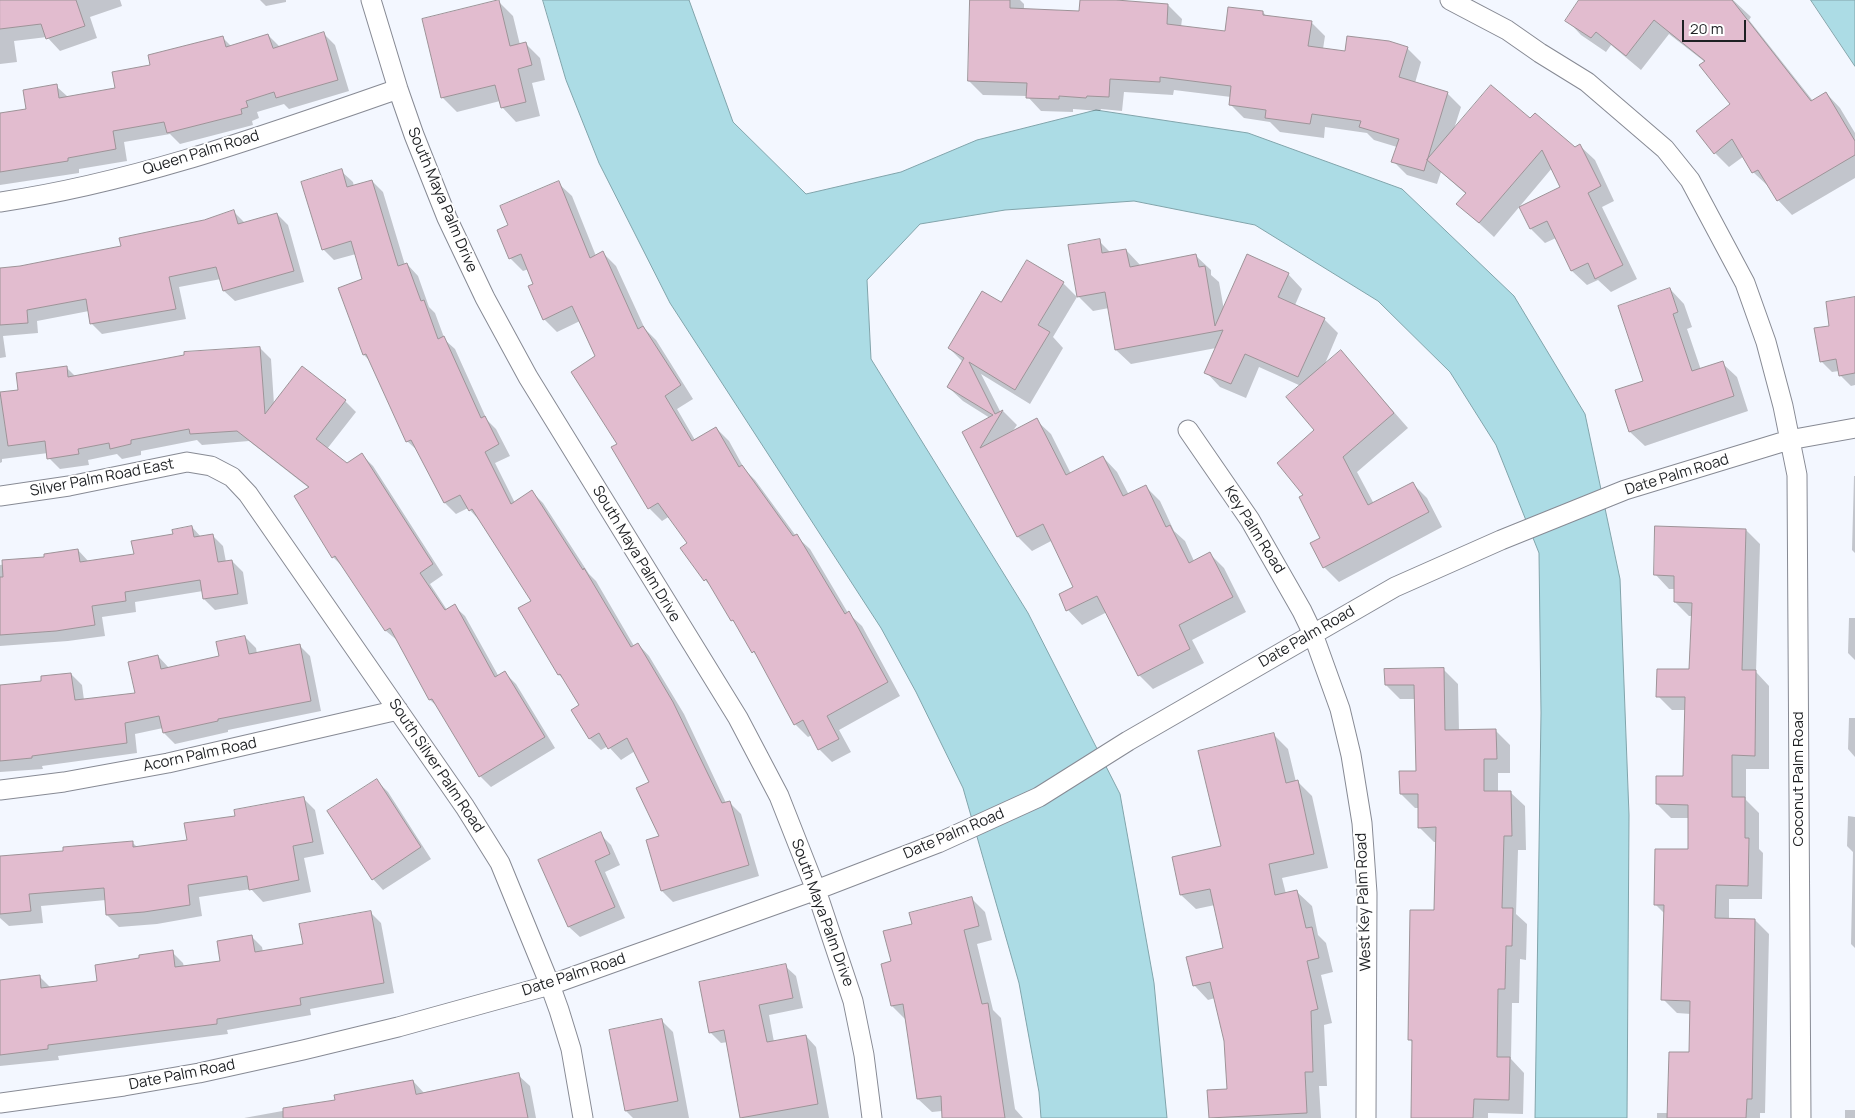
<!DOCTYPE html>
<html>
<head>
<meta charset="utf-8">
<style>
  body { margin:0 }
  #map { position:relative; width:1855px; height:1118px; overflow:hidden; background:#f3f7ff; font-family:Manrope,sans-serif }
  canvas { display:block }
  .scale { position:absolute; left:1682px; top:20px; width:64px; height:22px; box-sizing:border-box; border:2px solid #1e2023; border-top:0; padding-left:6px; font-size:15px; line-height:18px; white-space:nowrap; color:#1e2023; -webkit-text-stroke:4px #fff; paint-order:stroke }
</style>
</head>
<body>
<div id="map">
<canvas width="1855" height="1118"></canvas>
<div class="scale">20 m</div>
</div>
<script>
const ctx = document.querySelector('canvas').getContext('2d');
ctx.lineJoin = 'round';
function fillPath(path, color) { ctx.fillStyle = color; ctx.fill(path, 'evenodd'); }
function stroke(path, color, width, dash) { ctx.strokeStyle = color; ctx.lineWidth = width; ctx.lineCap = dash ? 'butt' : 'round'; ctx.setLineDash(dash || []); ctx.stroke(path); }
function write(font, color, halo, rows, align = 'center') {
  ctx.font = font + ' Manrope,sans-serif'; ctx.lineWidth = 4; ctx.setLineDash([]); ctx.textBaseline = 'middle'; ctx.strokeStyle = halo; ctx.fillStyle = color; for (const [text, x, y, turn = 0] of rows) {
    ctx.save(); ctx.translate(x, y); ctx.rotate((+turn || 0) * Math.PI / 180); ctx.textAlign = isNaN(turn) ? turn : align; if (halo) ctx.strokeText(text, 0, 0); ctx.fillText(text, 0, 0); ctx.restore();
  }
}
const water = new Path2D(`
  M543,0h146l44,122 73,72 95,-22 76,-32 119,-30 152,23 154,56 112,107 71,118 35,165 9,236 -2,303h-92l6,-405 -2,-160 -43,-108 -46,-73 -72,-71 -123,-76 -121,-24 -129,9 -85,14 -53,56 4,79 157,254 92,181 34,189 13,135h-126l-2,-26 -20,-109 -56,-195 -47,-96 -35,-64 -211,-325 -71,-140 -33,-83z
  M1811,0h44v66z`);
const shadow = new Path2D(`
  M0,0h120l2,6 -32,11 7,21 -37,13 -13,-14 -33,4 3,21 -17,2z
  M260,0h26v2l-20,4z
  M972,0h48l4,4v6l56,2 1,-12h37l1,2 49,3 14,14 -1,8 46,6 36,-21 4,5 44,5 14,14 -2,13 24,4 60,-5 14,14 -6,21 32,10 14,14 -8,25 77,-12 45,29 5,-3 15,14 19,41 -12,6 35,72 -26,13 -13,-12 -11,5 -15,-14 -16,-33 -11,5 -14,-14 31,-41 -10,-20 -58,69 -36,-33 8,-10 -25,-22 -4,12 -30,-9 -14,-14 4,-14 -23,-7 -7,-7 -42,-6 -1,11 -44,-6 -10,-10 -26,-4 -14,-14 1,-7 -57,-7 -1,5 -49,-3 -2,19 -21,-2 -1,2 -27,-2v3l-32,-1 -14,-15 -44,-1 -14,-14z
  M1580,0h153l18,17 -2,3 64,81 13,-8 14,15 15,25v45l-63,37 -14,-15 -9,-14h-1l-15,-14 -9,-16 -15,11 -14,-14 17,-48 -27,-43 -36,-28 -28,36 -30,-25 -5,7 -25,-17 -14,-15z
  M499,2l14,14 7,29 6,-1 14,14 5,22 -13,3 8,33 -24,6 -14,-15 -2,-6 -43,11 -15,-15z
  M324,34l11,11 14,46 -60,18 -5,-5 -27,8 2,6 -7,3 1,4 -73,19 -10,-10 -46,8 3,19 -48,8v4l-79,12v-71l27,-4 29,-24 12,11 49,-8 35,-23 70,-29 10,10 36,-12 12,12z
  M341,171l12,11 1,5 18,-6 11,11 22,73 2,-1 11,12 11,31 6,6 10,27 10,9 32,71 9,9 14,27 -15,7 20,40 17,-11 11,11 46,71 7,7 38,65 4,-2 11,12 35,58 42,89 3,-1 12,12 18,62 -86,26 -11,-11 -15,-50 13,-5 -10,-54 -15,-31 -14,9 -13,-14 -7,4 -11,-11 -17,-29 7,-5 -14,-24 -7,-6 -39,-66 13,-8 -52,-79 -13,-14 -12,6 -11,-11 -26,-51 -12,-11 -37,-80 -6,-6v-75l-8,-26 -22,6 -11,-11z
  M558,183l14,13 24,60 7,-3 13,13 29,63 11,11 37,59 -16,10 18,31 21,-12 13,13 16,29 10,10 41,56 14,13 38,64 14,13 38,70 -61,34 12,22 -19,10 -13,-13 -7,-14 -4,2 -13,-13 -36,-67 -6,-5 -15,-26 -6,-6 -19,-32 -8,-8 -16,-37 -19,-27 -8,5 -13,-13 -30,-64 -22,-87 -17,-36 -23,11 -13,-13 -15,-50 -6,2 -13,-13 -1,-32z
  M234,212l11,11 32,-9 11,11 16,57 -69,19 -11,-10 -3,-12 -42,8 7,32 -84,15 -11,-11 -2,-12 -52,10 1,12 -35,3 3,21 -6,1v-88l20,-2 103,-21z
  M1099,241l12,12 15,-3 15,16 55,-10 15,14v5l8,7 5,28 64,-36 14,15 -7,16 29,14 14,14 -14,33 17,-14 67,76 -51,44 17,32 38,-21 15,15 15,29 -103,55 -15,-15 -12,-24 10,-5 -17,-43 11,-64 -15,-45 -42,-19 -13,31 -26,-11 -14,-15 10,-24 -85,16 -15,-14 -7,-42 -16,3 -15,-15z
  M1063,283l14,14 -24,40 10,11 -33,56 -49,-30 20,39 2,-2 14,14 -5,7 24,-12 15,14 20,40 32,-17 14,15 12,23 17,-8 14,14 14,30 11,10 9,20 16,-7 14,14 22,44 -54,28 12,23 -51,26 -14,-14 -32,-63 -25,13 -14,-15 -8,-15 15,-8 -22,-47 -21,11 -14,-14 -54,-105 26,-14 -27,-17 -15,-14 15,-25 -14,-14 53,-44z
  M1670,289l14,15 8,23 -5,2 14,41 21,-7 15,14 11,34 -103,35 -15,-14 -13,-41 27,-10z
  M1855,299v86l-4,1 -11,-11 -1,-4 -7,1 -11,-11z
  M260,348l11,11 3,45 71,-3 11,11 -29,37 20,15 15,-9 11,11 70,109 -13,9 17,26 7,-4 11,10 34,61 6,-4 11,11 39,64 -64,39 -11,-11 -40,-67 -10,-9 -32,-59 -12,-10 -42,-63 -11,-11 -24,-69 -60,-47 -47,4 -5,-5 -56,11v4l-19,4 -5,-5 -29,6 1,5 -29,4 -11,-11 -1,-5 -46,6v3l-2,1v-70l19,-2 47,-24 10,10z
  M1854,476h1v77l-3,-3z
  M192,527l9,10 11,-2 11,11 3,16 6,-1 11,11 5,32 -33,6 -11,-11 -1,-8 -68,11 1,10 -34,5 3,19 -37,5 -68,5v-81l46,-7 32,-8 11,12 46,-7z
  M1746,530l14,14 -4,128 13,14v83h-23v31l13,13v36l4,4 -1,46h-33v21h26l14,14 -4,179h-5v5h-103v-5h12l21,-59 1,-40 -14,-1 -14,-14 2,-85 -10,-10 34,-53v-33h-18l-14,-14 27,-27 2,-67h-14l-14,-14 32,-26 2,-54h-3l-14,-14v-13h-6l-14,-15z
  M1849,618h6v42l-7,-7z
  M245,637l11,11 1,6 42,-9 11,11 11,55 -93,19v2l-53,12 -11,-11 -1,-5 -28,6 2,19 -95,13 1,3 -43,3v-86l43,-3 28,-9 11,11 2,15 53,-6 21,-38 11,12 51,-11z
  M1443,669l15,15 1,47 36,-1 15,15v28h-12v19h12l15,14 1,44h-8l-2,64 11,10 -1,36 -6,-1 -1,44h-7l-1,56 13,14 -1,41 -35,-1v5h-76l1,-75 -4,-4 26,-128 2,-69h-3l-15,-15v-19h-4l-14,-14 17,-22 -2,-73h-16l-14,-14z
  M1849,718h6v39l-7,-8z
  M1273,734l15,15 8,33h2l14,14 16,72 -46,10 4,16 11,-2 15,14 6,29 8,8 7,29 -12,3 11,48 -8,2 3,61h-8l2,32h-111l18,-28 -2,-49 -11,-43 -7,2 -14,-15 30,-36 -9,-44 -19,4 -15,-14 42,-48z
  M377,781l11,11 43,67 -48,31 -10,-11z
  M303,798l12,12 9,44 -20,4 7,34 -48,10 -12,-13 -52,8 3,19 -45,8 -38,3 -12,-12 -1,-15 -65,6 2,17 -34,3 -9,-8v-60l65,-6 67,-10 6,6 50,-7 49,-24z
  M1848,816l7,1v131l-4,-4 2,-92 -6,-6z
  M600,834l11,11 9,20 -15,7 20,46 -45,19 -11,-10 -29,-66z
  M972,899l13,13 7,28 -15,4 16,66 8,8 14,91 8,9h-80l-1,-7 -10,1 -14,-13 -12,-79 -14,-14v-44l21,-37z
  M370,912l11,11 13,70 -84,16 1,6 -84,15 1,4 -170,22 1,4 -59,6v-85l40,-4 11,11 47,-6 43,-22 31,-8 11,11 1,4 38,-5 29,-26 11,11 1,5 42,-7z
  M785,966l11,10 7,32 -34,7 5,27 32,-6 10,11 13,71h-87l-14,-76 -7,1 -11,-11z
  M662,1021l11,11 16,86h-56l-7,-7z
  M518,1075l12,11 6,32h-292l93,-17 76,-20 12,13z
  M1845,1110h10v8h-10z`);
const building = new Path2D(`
  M0,0h76l9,26 -39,13 -5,-15 -41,5z
  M499,0l11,46 16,-4 6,23 -14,4 8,33 -25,6 -6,-23 -54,13 -19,-79z
  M970,0h40v8l69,3 1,-11h36l52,4 -1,20 58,7 3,-24 35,4v4l49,6 -4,25 37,5 2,-15 42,5 19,6 -9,30 49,15 -24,79 -33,-9 8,-23 -40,-12 2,-6 -49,-7 -2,10 -45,-6 1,-8 -37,-5 2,-19 -71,-9v5l-50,-3 -1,18 -22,-1 -1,2 -27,-2v3l-33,-1 1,-15 -59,-2z
  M1579,0h153l79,101 15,-9 29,49v14l-78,46 -19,-31 -6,3 -20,-34 -18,15 -18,-23 34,-27 -31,-39 6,-4 -51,-41 -28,36 -30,-24 -5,6 -26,-17z
  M324,32l14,48 -62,18 -2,-6 -28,9 2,6 -7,2 1,5 -75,19 -3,-11 -51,9 3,18 -48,9v3l-68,11v-59l26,-4 -3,-19 34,-6 2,14 56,-10 -3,-16 38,-7 -2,-10 75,-19 3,11 42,-13 5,14z
  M1491,85l39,33 5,-5 40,34 5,-3 21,42 -13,7 35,72 -28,14 -7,-16 -17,8 -24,-50 -17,8 -11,-22 41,-20 -18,-37 -63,73 -23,-19 10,-11 -39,-33z
  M342,169l5,18 25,-7 26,86 9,-3 14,38 3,-1 14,39 6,-3 37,82 4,-2 14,28 -14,8 26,52 21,-14 51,80 1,-2 47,79 7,-4 35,59 49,101 8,-2 19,64 -88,26 -15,-51 13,-4 -23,-48 13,-6 -22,-44 -19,11 -9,-16 -10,6 -18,-29 8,-5 -19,-31 -2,1 -40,-67 13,-7 -59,-92 -3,2 -9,-16 -16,8 -33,-63 -5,2 -40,-88 -3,1 -25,-67 24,-9 -11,-38 -29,9 -21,-68z
  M559,181l31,77 13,-7 35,78 5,-3 38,59 -16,11 27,45 24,-14 23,40 3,-2 51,71 4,-2 48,80 4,-3 39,71 -61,34 12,23 -21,11 -15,-30 -9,5 -40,-74 -2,2 -19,-33 -2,1 -25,-42 -2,2 -24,-33 7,-5 -29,-40 -10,6 -37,-62 6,-3 -46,-72 24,-16 -23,-50 -29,14 -15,-34 5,-2 -12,-30 -12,5 -12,-29 11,-5 -8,-19z
  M234,210l4,14 39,-11 17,58 -71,20 -7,-24 -47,10 7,32 -86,15 -4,-25 -59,11 1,13 -28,2v-57l20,-2 101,-20 -2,-8 85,-18z
  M1100,239l2,14 24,-4 4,18 66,-13 3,13 6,-1 10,60 32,-72 42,19 -11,24 47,21 -27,59 -53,-23 -14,30 -27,-11 19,-43 -108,20 -10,-58 -28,5 -9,-52z
  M1027,260l37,22 -26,43 12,7 -35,58 -46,-28 26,52 8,-4 -23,38 57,-30 29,57 37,-19 20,40 23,-11 20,42 4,-2 19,38 21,-11 23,45 -54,28 11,24 -52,27 -41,-80 -31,15 -7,-17 14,-7 -30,-63 -26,13 -55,-105 31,-17 -46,-28 17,-29 -16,-10 34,-57 19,11z
  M1670,288l8,24 -5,2 19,57 31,-10 11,35 -105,36 -14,-42 28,-9 -25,-75z
  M1855,297v76l-16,3 -3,-17 -16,3 -6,-34 15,-2 -3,-24z
  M260,347l5,67 37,-48 44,34 -30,39 31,24 15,-10 71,111 -13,9 25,37 10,-6 40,73 10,-6 40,66 -66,40 -47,-78 -3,1 -39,-72 -5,3 -50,-75 -3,2 -38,-62 15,-9 -72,-56 -47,3 -1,-5 -58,11v4l-21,5 -1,-6 -31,6 1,5 -32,5 -2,-18 -37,5 -8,-54 18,-2 -2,-17 51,-7 1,11 116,-22v-3z
  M1341,350l53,63 -51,44 25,48 45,-23 16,30 -106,56 -13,-25 10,-5 -21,-41 4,-2 -26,-32 37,-33 -28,-33z
  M192,526l2,11 19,-3 5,28 14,-2 6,34 -35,5 -3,-19 -75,12 1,9 -34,5 3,19 -39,6 -56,4v-58h3l-1,-17 42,-3v-3l34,-5 2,13 54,-8 -3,-13 42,-7 -1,-4z
  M1655,526l91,3 -4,141h14l-1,86 -23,-1v42h13v41h4l-1,48 -32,-1 -1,33 40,1 -3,180h-5l-1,19h-79l2,-66h20l1,-51 -29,-1 3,-95h-10l1,-56h33v-44l-32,-1v-28h27l2,-79h-29l1,-28h32l3,-66 -18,-1v-26l-20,-1z
  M245,636l4,18 51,-10 11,57 -93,18v2l-55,12 -4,-17 -34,7 2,20 -95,13v2l-32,3v-76l41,-4v-5l30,-3 4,27 60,-7 -7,-31 30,-7 3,14 58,-13 -3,-14z
  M1444,668l1,62 51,-1 1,30h-13v32h27l1,45h-8l-2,72h11l-1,38h-6l-1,43h-7l-1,68h13l-1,43 -35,-1 -1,19h-62l1,-78h-4l2,-130h24l2,-83 -18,1v-34h-18l-1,-23h17l-2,-86h-29l-1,-16z
  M1274,733l12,50 12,-3 16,74 -45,10 6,31 22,-5 9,38 6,-1 7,31 -12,3 11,48 -7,2 2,61h-8l2,41 -98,5 -2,-28 20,-1 -3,-48 -14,-59 -17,4 -7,-29 37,-9 -13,-59 -30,6 -8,-38 49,-11 -23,-95z
  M377,779l44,68 -49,33 -45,-69z
  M304,797l9,45 -20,4 6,34 -50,10 -2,-14 -59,9 2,20 -46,7 -38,3 -2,-27 -75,6 2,17 -31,3v-58l63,-5v-4l70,-6v6l54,-7 -3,-17 51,-7 -1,-6z
  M601,832l9,22 -15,7 20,46 -47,20 -30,-67z
  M972,897l7,29 -15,4 18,74 6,-1 17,115h-63l-1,-22 -24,3 -14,-95 -12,2 -10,-42 10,-3 -8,-30 29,-7 -3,-11z
  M371,911l13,72 -84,15 1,7 -84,14v5l-169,21v4l-48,6v-75l40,-5 1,13 56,-7 -2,-16 44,-7v-3l34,-5 2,17 45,-6 -3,-20 35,-6 3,17 48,-8 -4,-20z
  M786,964l7,34 -34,7 8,37 39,-7 12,69 -78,14 -16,-88 -15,3 -10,-51z
  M662,1019l16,82 -53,10 -16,-81z
  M519,1073l9,45h-245v-10l52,-8 -1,-5 79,-15 3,14z`);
const street = new Path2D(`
  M371,0l27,89 16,46 33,83 38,80 43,79 210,341 41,78 37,94 37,111 11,54 8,63
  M1450,0l57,30 33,23 47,29 78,67 25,31 55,103 21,59 17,64 14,69 4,643
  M0,202c137,-20 268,-68 398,-113
  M1188,430l62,90 52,91 11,23 27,75 11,46 11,68 5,70 -1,225
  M0,496l69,-10 118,-24 24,4 21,11 16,17 217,313 35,56 50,122 9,25 12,39 12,69
  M0,790l64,-8 104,-19 230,-53
  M0,1103l124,-17 75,-13 104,-23 95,-23 152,-42 266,-95 122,-47 101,-46 89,-56 267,-154 106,-47 124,-50 164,-50 66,-12`);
const streetNames = [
  ["Queen Palm Road",201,153,-17],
  ["South Maya Palm Drive",442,200,67],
  ["Date Palm Road",1677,475,-17],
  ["Silver Palm Road East",102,478,-11],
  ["Key Palm Road",1254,530,58],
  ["South Maya Palm Drive",636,554,59],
  ["Date Palm Road",1307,637,-30],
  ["Acorn Palm Road",200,755,-12],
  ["South Silver Palm Road",436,766,56],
  ["Coconut Palm Road",1799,779,-90],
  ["Date Palm Road",954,834,-23],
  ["West Key Palm Road",1364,902,-92],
  ["South Maya Palm Drive",822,913,70],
  ["Date Palm Road",574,975,-18],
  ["Date Palm Road",182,1075,-11]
];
fillPath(water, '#acdce5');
stroke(water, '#81a4ab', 1);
fillPath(shadow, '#0003');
fillPath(building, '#e2bccf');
stroke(building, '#9d9398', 1);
stroke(street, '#878a94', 21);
stroke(street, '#fff', 19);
write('15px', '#1e2023', '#fff', streetNames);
</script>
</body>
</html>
